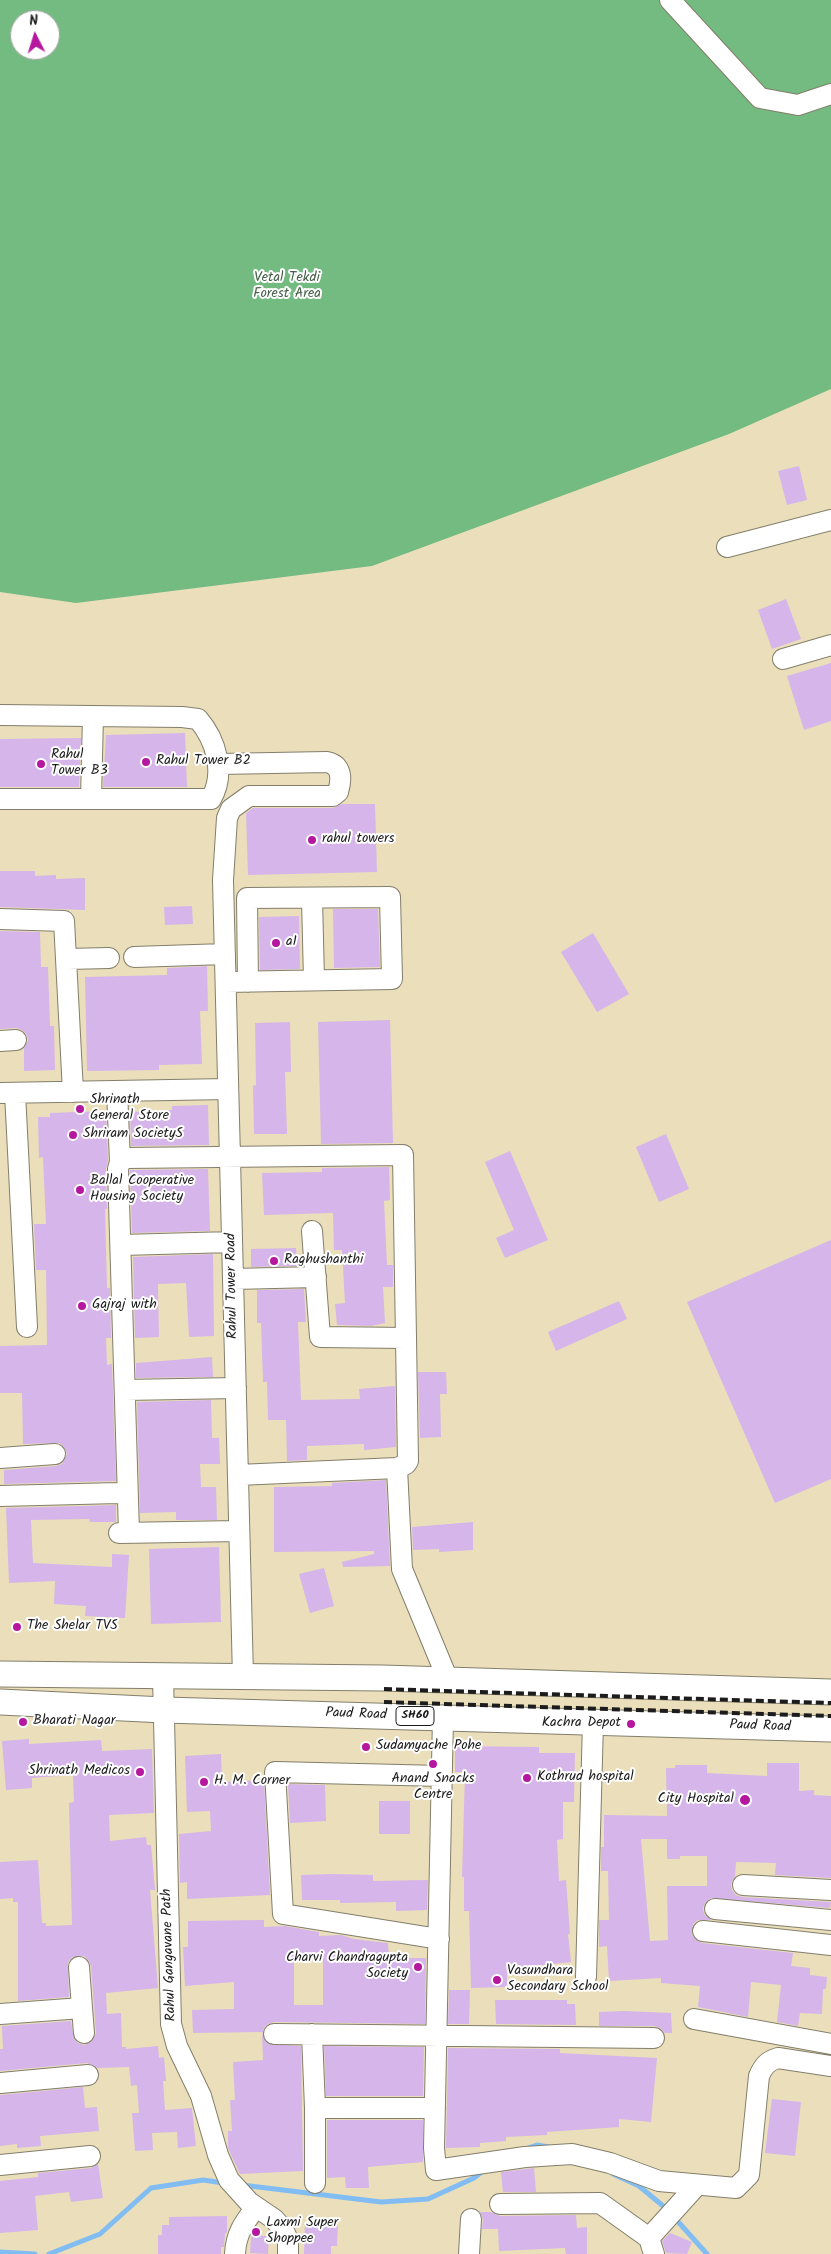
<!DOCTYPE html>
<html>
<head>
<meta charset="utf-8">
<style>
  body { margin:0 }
  #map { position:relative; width:831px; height:2254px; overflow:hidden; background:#eadfba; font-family:Kalam,sans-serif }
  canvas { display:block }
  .north { position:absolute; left:10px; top:10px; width:50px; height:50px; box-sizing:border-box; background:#fff; border:1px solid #a4a4a4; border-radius:50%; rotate:355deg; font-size:14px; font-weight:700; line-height:20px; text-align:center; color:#1c1c1c }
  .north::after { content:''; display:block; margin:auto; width:18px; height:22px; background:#b5179e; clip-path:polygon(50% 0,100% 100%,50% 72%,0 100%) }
</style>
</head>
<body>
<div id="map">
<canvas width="831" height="2254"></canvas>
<div class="north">N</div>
</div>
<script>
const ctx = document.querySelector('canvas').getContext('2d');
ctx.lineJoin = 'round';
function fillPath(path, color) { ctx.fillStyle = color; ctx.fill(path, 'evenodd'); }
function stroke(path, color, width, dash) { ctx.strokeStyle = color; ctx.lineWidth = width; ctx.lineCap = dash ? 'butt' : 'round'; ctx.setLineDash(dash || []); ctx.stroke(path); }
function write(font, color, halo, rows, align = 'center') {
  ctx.font = font + ' Kalam,sans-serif'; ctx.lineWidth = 4; ctx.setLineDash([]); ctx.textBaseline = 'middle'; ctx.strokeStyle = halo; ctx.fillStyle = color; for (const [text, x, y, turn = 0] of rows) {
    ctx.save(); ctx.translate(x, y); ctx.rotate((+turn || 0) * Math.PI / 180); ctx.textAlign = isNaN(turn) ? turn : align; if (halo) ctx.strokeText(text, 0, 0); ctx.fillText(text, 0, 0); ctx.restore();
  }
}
const forest = new Path2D(`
  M0,0h831v389l-102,45 -357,132 -296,37 -76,-11zM20,20h30v30h-30z`);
const stream = new Path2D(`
  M528,2148l9,-3 12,2
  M613,2174l26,12 29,24
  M242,2185l139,17 47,-3 46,-21 9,-7
  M673,2216l34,38
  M0,2252l35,2
  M49,2254l51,-20 51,-46 52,-8 21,3`);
const building = new Path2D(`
  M799,466l8,34 -20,5 -9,-34z
  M786,599l15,40 -29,10 -14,-39z
  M831,663v58l-27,9 -17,-54z
  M185,733l2,54h-84l3,-52z
  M81,738l-2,49h-79v-48z
  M342,804h33l2,68 -129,3 -2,-62 7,-5h80z
  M0,871h35v5l21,-1v4l29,-1v32l-85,-3z
  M192,906l1,18 -28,1 -1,-18z
  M333,909h45l2,58 -46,1z
  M299,916l1,53 -40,1 -1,-53z
  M0,931l40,1 1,35h7l2,59h4l1,44 -31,1v-23l4,-8 -2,-6 -4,-4 -6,-2 -16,1z
  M593,933l36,61 -32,18 -36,-60z
  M207,966l1,45h-8l2,53 -43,1v5l-72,1 -2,-94 82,-2v-7z
  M390,1020l3,123 -72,1 -3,-122z
  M290,1022l1,50h-6l2,62h-33l-1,-48 3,-1 -1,-62z
  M208,1105l1,40 -78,1 -1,-34 42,-2v-4z
  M106,1111l2,50 -2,8 1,40h-2l2,79h3l1,50h-5l1,27 5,-1 4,117 -112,3v-14l52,-4 6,-2 5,-10 -3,-7 -4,-4 -37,1 -1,-51h-22v-47l47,-1 -1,-75h-10l-2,-46h12l-3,-67 -4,1 -1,-41h12v-4z
  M666,1134l23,55 -30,13 -23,-55z
  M510,1151l38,89 -43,18 -9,-20 18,-8 -29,-68z
  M389,1167l1,33 -6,1 3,64h6v22h-10l2,36 -14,3 -34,-1 -2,-21 10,-1 -3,-53h-8l-1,-37 -69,2 -2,-42 60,-1v-4z
  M208,1169l2,62 -78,2 -2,-63z
  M831,1240v239l-56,24 -88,-201z
  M296,1248l1,18 -46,1v-18z
  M213,1254l1,82 -25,1 -3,-54 -28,1 1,53 -24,1 -2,-81z
  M304,1289l2,33h-8l3,78 59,-1 -1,-10 36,-3 1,61 -32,3v-6l-57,2v14l-20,1 -1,-41h-18l-1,-38h-4l-2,-59h-4v-33z
  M619,1301l8,18 -71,32 -8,-19z
  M212,1357l1,20 -77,1v-15z
  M418,1372h28l1,22h-7l1,43 -21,1z
  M211,1400l1,38h7l1,26h-20l1,23h15l1,33h-41v-8l-36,1 -3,-111z
  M386,1480l4,86 -47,1 -1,-5 32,-8v-3l-100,1v-65l58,-1v-3z
  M116,1505v17h-26l-1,-3 -58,1 2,43 79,4v-13l17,1 -4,63 -40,-2 1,-10 -32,-2 1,-23 -46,2 -3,-75z
  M473,1522v28l-34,2v-3l-26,1 -1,-23z
  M219,1547l2,75 -70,2 -2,-75z
  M324,1568l10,38 -24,7 -11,-39z
  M29,1739v5l72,-4 1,11 50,-2 2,64 -45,2 1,26 36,-4 1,8h4l4,45h-5l8,98 -52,5 1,21 14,-1 1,34h4v2l32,-3 1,12 5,-1 2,24h-3l2,29 27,-2 4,38 -18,2 -1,-16 -25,1 1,17 -18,1 -3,-38h7l-2,-28 -6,1 -2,-19 -31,1 -11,-5 -87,8v-22h3l-1,-23 69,-5 3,18 4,4 6,2 7,-3 5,-9 -5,-67 -3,-6 -4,-4 -11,1 -5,5 1,35 -51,4v-99h-5v-4l-13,1v-37l38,-2 4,63h4v3l26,-1 -3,-122 5,-1 -1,-27 -41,3v10l-26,2 -4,-49z
  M455,1746l84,1v6h36l-1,49h-11v37l-6,1 2,41 7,-1 4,54h-2l3,28 -64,7v18l-36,1 -2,-77h-5v-34h-2l3,-105h-10z
  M221,1754l1,28 42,-2 6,115 -83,4v-17l-7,1 -1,-49 32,-3 -1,-20 -23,1 -2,-56z
  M767,1763h32v28l15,-1v5l17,1v82l-56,-3 1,-12 -40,-1 -1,14 -4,8 1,6 4,5 6,2 89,5 -1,6 -119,-10 -6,5 -2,5 1,6 7,6h-13l-5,4 -1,11 4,5 6,3 91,10 -2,13 19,2v7l17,2 -1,12h-3l-1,25 -22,-1 -2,13 -21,-4 4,-37 -30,-3 -3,35 -50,-10 2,-21 -39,-3v-5l-52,3 -2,-35 -8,1v-27h10l-1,-49h-7v-24h3v-32l63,1 -1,-48h9v-3h32v8l60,3zM641,1839h26v20h13v-3h27v30h-40l1,54 -18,1z
  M288,1784l37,1 1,36 -36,2z
  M379,1801h31v33h-31z
  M334,1874l39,1v6l55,-1 -1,30 -31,1v-9l-56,1v-3h-38l-1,-25z
  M264,1920v7l21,-1 34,6v4l22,-1 13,4 34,4 1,15h37l-1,66 -151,-2 -6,2 -4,4 -2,6 6,10 33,2 2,125 -63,3 -12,-26v-17h4l-2,-31h5l-2,-38 30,-2 -1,-28 -69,1 -1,-23 42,-1v-27l-49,4 -2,-39h5v-26zM323,1957v48h-29v-47z
  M449,1990h21l-1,34h-21z
  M495,2000h72v4h8l1,21 -80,-1z
  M624,2011l47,2 1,20h-7l-5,-5 -6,-2h-55v-14z
  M324,2046l100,1 -1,49h-97z
  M448,2048l112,1v4l97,5 -6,64 -32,-3v8l-72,5v3l-41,2v4l-26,2v4l-34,1z
  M83,2087l2,21 12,-1 2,24 -59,5 1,10 -24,2v-4l-17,2v-51z
  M772,2099l29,3 -6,54 -30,-3z
  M327,2120h96v42l-55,5 1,21h-23l-1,-11 -18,1z
  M98,2164l5,34 -32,4 -2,-10 -34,4 3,34 -38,3v-52l38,-4v-4l53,-5z
  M534,2168l2,24h-33l-2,-20z
  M480,2212h11l9,4 76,-1 1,13 10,-1v27h-21l-1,-6 -66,3 -1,-22h-16l1,-10z
  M227,2216v16l-2,2 -1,13h-3v7h-63v-19h4v-10h7v-8z
  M305,2222h33l-1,24h-6v8h-27z
  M670,2233l22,9 -5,12 -21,-1 -4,-12z
  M251,2236h18l-1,18 -18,-1z`);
const minor = new Path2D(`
  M670,0l90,98 38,7 33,-11
  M727,547l104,-27
  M783,659l48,-14
  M0,715l182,2 16,2c18,21 28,54 13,80h-211
  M219,764l108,-2c15,3 15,17 11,30l-5,4h-84l-18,13 -4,9 -4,62 20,797
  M91,799l2,-83
  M312,899l2,81
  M0,919l64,2 9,171
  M134,957l91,-3
  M67,959l42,-1
  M226,982l166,-3 -2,-82 -143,1 1,84
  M0,1041l16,-1
  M117,1091l3,71
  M0,1093l228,-4
  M15,1093l12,234
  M312,1231l8,106 86,1
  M121,1245l111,-3
  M233,1279l83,-2
  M125,1390l111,-2
  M0,1458l55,-4
  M397,1468l5,101 46,111
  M0,1496l118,-3
  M119,1533l120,-2
  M129,1533l-11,-364 2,-7 6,-4 277,-3 5,306 -2,3 -9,4 -159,7
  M163,1676l8,348 6,22 24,50 17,59 11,25 20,22 25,17 9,10 5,11v14
  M443,1717l-9,431 2,22 89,-13 47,-3 38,9 49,18 77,7 13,-13 10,-99c4,-9 8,-15 19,-18l53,8
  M743,1885l88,5
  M715,1909l116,11
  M703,1931l128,14
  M439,1939l-156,-25 -8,-142 167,4
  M586,1977l7,-255
  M82,2008l2,25
  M0,2014l82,-6 -3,-41
  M694,2019l137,25
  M274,2034l380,4
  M312,2034l3,74h120
  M0,2083l88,-8
  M315,2108v75
  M0,2165l90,-9
  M500,2204l100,-1 49,35
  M235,2254c1,-21 9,-31 21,-47
  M469,2254l2,-35
  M654,2254l-5,-16 48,-53`);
const major = new Path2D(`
  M0,1674l383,4 448,14
  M0,1702l164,8 667,19`);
const rail = new Path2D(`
  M384,1689l447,14
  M384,1702l447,14`);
const markers = [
  [146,762,5,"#b5179e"],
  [41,764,5,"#b5179e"],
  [312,840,5,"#b5179e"],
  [276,943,5,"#b5179e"],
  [80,1109,5,"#b5179e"],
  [73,1135,5,"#b5179e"],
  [80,1190,5,"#b5179e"],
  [274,1261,5,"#b5179e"],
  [82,1306,5,"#b5179e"],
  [17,1627,5,"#b5179e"],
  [23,1722,5,"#b5179e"],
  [631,1724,5,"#b5179e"],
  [366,1747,5,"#b5179e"],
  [433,1764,5,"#b5179e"],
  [140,1772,5,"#b5179e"],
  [527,1778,5,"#b5179e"],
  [204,1782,5,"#b5179e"],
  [745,1800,6,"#b5179e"],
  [418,1967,5,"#b5179e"],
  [497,1980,5,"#b5179e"],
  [256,2232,5,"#b5179e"]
];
const shields = [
  [415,1716,38]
];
const shieldNames = [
  ["SH60",415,1716]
];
const parkNames = [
  ["Vetal Tekdi",287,279],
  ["Forest Area",287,295]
];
const poiNames = [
  ["Rahul",51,756],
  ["Tower B3",51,772],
  ["Rahul Tower B2",156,762],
  ["rahul towers",322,840],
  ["a1",286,943],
  ["Shrinath",90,1101],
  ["General Store",90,1117],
  ["Shriram SocietyS",83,1135],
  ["Ballal Cooperative",90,1182],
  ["Housing Society",90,1198],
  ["Raghushanthi",284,1261],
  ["Gajraj with",92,1306],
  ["The Shelar TVS",27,1627],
  ["Bharati Nagar",33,1722],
  ["Kachra Depot",621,1724,"right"],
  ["Sudamyache Pohe",376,1747],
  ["Shrinath Medicos",130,1772,"right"],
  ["Kothrud hospital",537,1778],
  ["Anand Snacks",433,1780,"center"],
  ["Centre",433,1796,"center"],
  ["H. M. Corner",214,1782],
  ["City Hospital",734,1800,"right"],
  ["Charvi Chandragupta",408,1959,"right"],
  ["Society",408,1975,"right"],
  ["Vasundhara",507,1972],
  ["Secondary School",507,1988],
  ["Laxmi Super",266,2224],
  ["Shoppee",266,2240]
];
const streetNames = [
  ["Rahul Tower Road",233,1286,-91],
  ["Paud Road",356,1715,2],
  ["Paud Road",760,1727,2],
  ["Rahul Gangavane Path",170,1955,-92]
];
fillPath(forest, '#73bb80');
stroke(stream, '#81bcf3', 5);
fillPath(building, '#d5b5ea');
stroke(minor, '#837e6b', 22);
stroke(major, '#837e6b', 27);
stroke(minor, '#fff', 20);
stroke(major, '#fff', 25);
stroke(rail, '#1c1c1c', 4, [8, 4]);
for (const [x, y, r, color] of markers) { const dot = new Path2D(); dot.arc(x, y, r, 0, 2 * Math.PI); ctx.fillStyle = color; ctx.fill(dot); stroke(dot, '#fff', 2); }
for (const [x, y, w] of shields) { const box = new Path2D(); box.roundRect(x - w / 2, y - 9.5, w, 19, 4); ctx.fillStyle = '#fff'; ctx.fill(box); stroke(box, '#1c1c1c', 1); }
write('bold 12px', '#1c1c1c', null, shieldNames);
write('14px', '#445f47', '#fff', parkNames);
write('14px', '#1c1c1c', '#fff', poiNames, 'left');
write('14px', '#1c1c1c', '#fff', streetNames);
</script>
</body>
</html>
